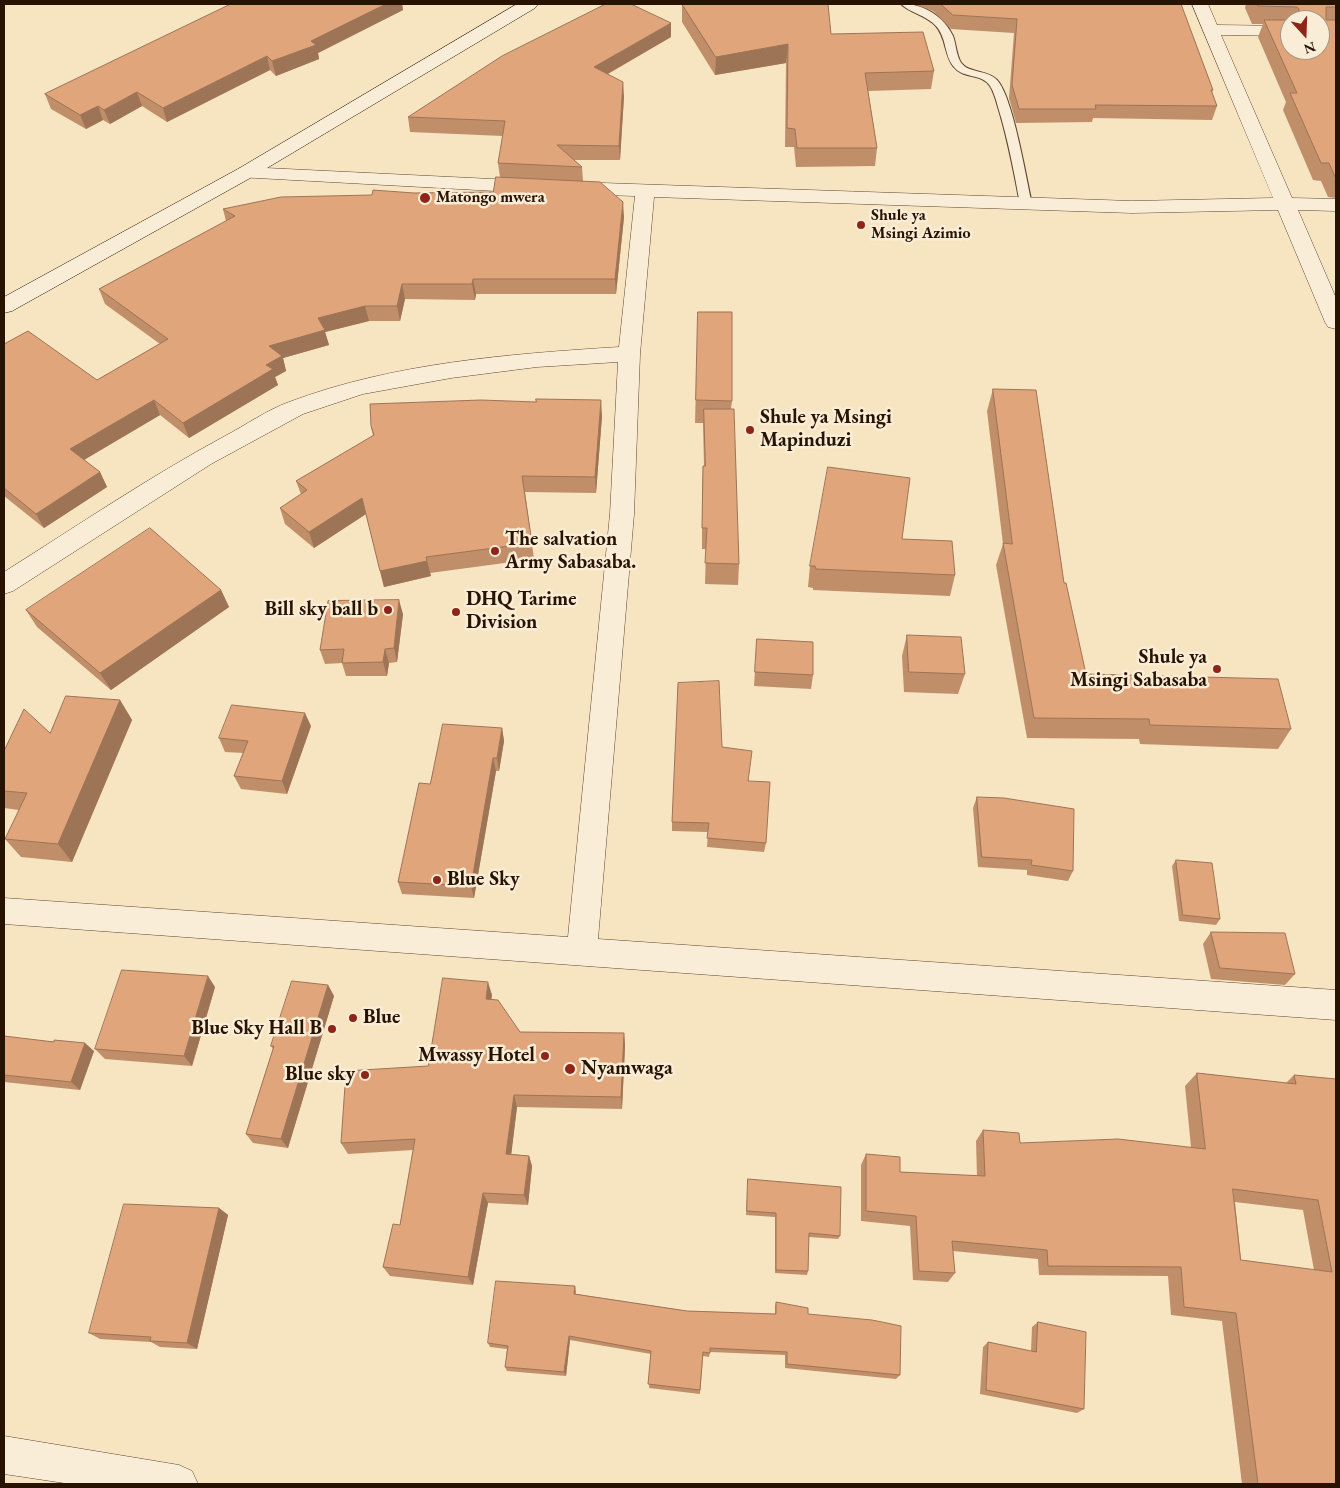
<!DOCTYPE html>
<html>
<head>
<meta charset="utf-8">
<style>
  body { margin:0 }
  #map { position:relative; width:1340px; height:1488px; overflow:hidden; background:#f7e4c1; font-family:"EB Garamond",serif }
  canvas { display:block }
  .frame { position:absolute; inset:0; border:5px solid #281300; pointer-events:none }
  .north { position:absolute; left:1280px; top:10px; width:50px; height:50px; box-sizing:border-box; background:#faedd7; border:1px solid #a69681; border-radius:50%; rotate:160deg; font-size:14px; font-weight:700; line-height:20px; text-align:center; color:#281300 }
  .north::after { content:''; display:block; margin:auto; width:18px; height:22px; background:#8f2418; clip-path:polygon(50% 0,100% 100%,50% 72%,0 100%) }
</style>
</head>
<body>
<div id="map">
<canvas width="1340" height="1488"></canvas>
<div class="frame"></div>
<div class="north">N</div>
</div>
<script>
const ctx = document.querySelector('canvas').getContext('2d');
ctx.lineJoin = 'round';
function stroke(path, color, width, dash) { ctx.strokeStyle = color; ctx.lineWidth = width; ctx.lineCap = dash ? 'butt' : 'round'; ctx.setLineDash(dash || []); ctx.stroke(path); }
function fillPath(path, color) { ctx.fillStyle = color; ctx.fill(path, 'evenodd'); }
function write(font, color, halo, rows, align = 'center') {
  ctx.font = font + ' "EB Garamond",serif'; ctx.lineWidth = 5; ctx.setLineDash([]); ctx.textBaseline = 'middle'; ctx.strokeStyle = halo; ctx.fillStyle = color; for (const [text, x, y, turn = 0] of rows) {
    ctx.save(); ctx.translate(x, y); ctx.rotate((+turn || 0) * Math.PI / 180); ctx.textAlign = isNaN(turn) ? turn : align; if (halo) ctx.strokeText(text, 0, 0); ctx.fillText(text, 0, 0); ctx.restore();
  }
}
const lane = new Path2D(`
  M901,4c21,-1 43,12 52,32 3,8 3,17 7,25 7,13 27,8 37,19 16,17 29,98 35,124l-2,2h-8l-2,-2c-6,-32 -12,-65 -22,-97 -2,-7 -4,-15 -8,-21 -8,-13 -27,-7 -36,-19 -10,-11 -7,-29 -18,-41 -10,-11 -26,-13 -35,-22z`);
const street = new Path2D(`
  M1192,4h16l9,21 73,1v10l-69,-1 71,163 44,1v12l-38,-1 38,88v31l-8,-2 -3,-5 -47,-112 -146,3 -478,-16 -14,157 -6,160 -36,425 738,51v30l-1332,-96v-26l564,39 42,-423 8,-152 -81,5 -86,11 -88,16 -60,20 -92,50 -198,127 -9,3v-22c73,-46 145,-95 221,-136 21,-11 42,-26 64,-34 104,-39 219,-48 330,-55l16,-151 -62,-2 -7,-2 -3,-4 3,-4 7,-2 559,19 141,-3z
  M245,167l288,14 7,2 3,4 -3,4 -7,2 -295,-16 -3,-4 3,-4z
  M4,1436l175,29 13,6 6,13h-127l-67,-10z`);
const secondary = new Path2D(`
  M517,4h21l-3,4 -283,169 -240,134 -8,2v-16l234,-128z`);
const wall = new Path2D(`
  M231,4h171l1,6 -85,43 1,6 -43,17 -6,-6 -103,52 -25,-16 -32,18 -7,-4 -17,9 -35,-20 -6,-15z
  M682,4l149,30 103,37 -3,18 -63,2 9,57 -2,18 -79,1 -2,-20h-9l1,-84 -71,12 -33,-53z
  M914,4h267l32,86 -1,3 5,13 -5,14 -119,-2 -1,4 -76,1 -7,-25 5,-65 -63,-4 -18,-18z
  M1246,4h90v194l-8,-1 -7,-16 -8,-1 -30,-70 3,-8 -28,-65 5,-13h-11l-7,-16zM1290,20h30l-30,30z
  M671,37l-63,37 16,22 -4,64h-46l8,7 1,14 41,36 -8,77h-140l-1,6 -70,-1 -5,22h-31l-44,11 4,13 -46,13 3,13 -11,6 3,8 -89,53 -29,-23 -76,45 16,12 7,15 -63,41 -40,-32v-152l93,36 63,-36 -55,-40 -6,-15 127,-68 -3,-12 149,-14 42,-2 79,-1 7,-15 -2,-14 5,-27 -93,-4 -2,-15z
  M698,312l34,89 -1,8 8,155 -1,21 -33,-1 1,-35h-4v-61l1,-22h1l-1,-43h-8z
  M993,389l71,194 22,91 205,55 -13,20 -138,-5 -1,-5 -112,-1 -31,-173 7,-21 -16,-133z
  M602,416l-6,77 -71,-1 9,67 -104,14 1,3 -47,11 -18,-73 -52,34 -29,-24 -5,-16 21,-14 -5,-13 77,-45 -2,-10z
  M902,539l53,36 -5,21 -137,-6v-2l-5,-1 2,-21z
  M221,590l8,17 -118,83 -74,-63 -11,-17z
  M403,614l-6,48 -8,1 -2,13h-41l-4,-13 -17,1 -5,-14z
  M907,635l58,39 -7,20 -54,-2 -2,-36z
  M757,639l56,36 -2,14 -57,-3z
  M120,700l12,20 -60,142 -51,-5 -16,-18 14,-29 -15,-2v-57l46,-18z
  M311,726l-24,68 -46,-5 -7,-13 9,-23 -18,-1 -6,-14z
  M502,728l2,13 -5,30h-3l-22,127 -72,-4 -4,-12 32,-98z
  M722,747l27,34 17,62 -2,9 -57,-5 1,-15 -36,-1v-9z
  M977,797l96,74 -5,10 -41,-6v-5l-49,-3 -5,-59z
  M1176,860l44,59 -4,6 -37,-4 -7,-55z
  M1211,932l84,42 -10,11 -74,-6 -8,-35z
  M328,985l6,11 -46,152 -35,-5 -7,-9 27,-85 -2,-3z
  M215,987l-23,79 -87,-7 -10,-10z
  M492,995l-1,5 29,32 104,1 1,13 -3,63 -105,-2 -6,47 18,2 3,10 -4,39 -40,-2 -15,82 -83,-9 -7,-9 17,-42 13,-75 -65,4 -7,-11 87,-77z
  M4,1036l90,15 -14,39 -76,-8z
  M1197,1073l89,10 8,-8 42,4v405h-94l-20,-163 -51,-6 -3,-39 -129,-1 -1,-16 -85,-8 2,22 -7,9 -35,-2 -3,-54 -49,-5v-56l5,-11 34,18 77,4 -1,-35 7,-11 37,13 171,4 -6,-61zM1235,1202l68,8 11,60 -73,-10z
  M748,1179l92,57 -2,3 -29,-2 -1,34 -1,4 -32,-2v-56l-29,-2z
  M219,1208l9,7 -31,134 -37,-2 -9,-5 -51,-3 -11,-6z
  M575,1286l1,5v3l111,17 88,3v-8l1,-4 32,12 92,61 -4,4 -111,-11v-13l-75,-3 -1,5 -6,-1 -3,38 -51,-6 2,-34 -81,-14 -4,36 -59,-5 -2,-4 2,-18 -17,-2 -2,-4z
  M1038,1322l46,87 -7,4 -97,-19 3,-47 5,-5 43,9 1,-24z`);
const shadedWall = new Path2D(`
  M386,4h16l1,6 -85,43 1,6 -43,17 -4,-15 39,-20z
  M671,23v14l-76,44 -1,-14z
  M788,44l-2,19 -71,12 1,-18z
  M267,56l3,14 -103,52 -4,-14z
  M623,82l1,14 -4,64 -1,-14z
  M137,92l5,14 -32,18 -6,-14z
  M98,106l5,14 -17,9 -6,-14z
  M623,202l1,15 -8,77 -1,-15z
  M473,279l3,15 -1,6 -3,-16z
  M402,284l3,15 -5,22 -3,-15z
  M365,306l4,15 -44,11 4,13 -46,13 3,13 -11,6 3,8 -89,53 -6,-15 86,-77 49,-28z
  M154,400l6,15 -83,49 -7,-15z
  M601,400l1,16 -6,77 -1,-16z
  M100,472l7,15 -63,41 -8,-14z
  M362,498l4,16 -52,34 -5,-16z
  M427,561l4,15 -47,11 -4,-16z
  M221,590l8,17 -118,83 -11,-17z
  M399,600l4,14 -6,48 -3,-14z
  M385,649l4,14 -2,13 -4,-14z
  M120,700l12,20 -60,142 -14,-18z
  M305,713l6,13 -24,68 -5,-13z
  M502,728l2,13 -5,30 -2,-13z
  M493,758l3,13 -22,127 -3,-12z
  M208,976l7,11 -23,79 -8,-10z
  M488,982l4,13 -3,18 -3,-14z
  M328,985l6,11 -46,152 -7,-9z
  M624,1033l1,13 -3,63 -1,-12z
  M85,1043l9,8 -14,39 -9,-8z
  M514,1095l3,12 -7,58 -4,-11z
  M529,1156l3,10 -4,39 -4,-10z
  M483,1193l5,10 -15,82 -5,-8z
  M219,1208l9,7 -31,134 -10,-6z
  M569,1336l1,4 -4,36 -2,-4z`);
const building = new Path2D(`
  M231,4h155l-75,37 5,4 -44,16 -5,-5 -104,52 -26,-16 -33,18 -6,-4 -18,9 -35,-21z
  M606,4h25l40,19 -77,44 29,15 -4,64 -62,-1 25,22 -84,-4 7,-42 -97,-4 94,-61z
  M682,4h146l3,30 92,-2 11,39 -69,2 12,75h-80l-2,-19 -8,-1 1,-84 -72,13z
  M941,4h240l32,86h-2l6,16 -122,-1 1,4h-77l-7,-24 5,-66 -64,-4z
  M1257,4h79v3h-10v13h10v159l-7,-16h-8l-31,-70h7l-33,-73h26v30h30v-30h-23l2,-1v-10l-2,-2 -39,-1z
  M496,177l104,5 23,20 -8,77h-142l-1,5h-70l-5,22h-32l-47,12 7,12 -56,16 13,10 -16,9 7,4 -90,54 -29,-23 -84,49 30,23 -64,42 -32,-26v-144l24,-13 69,49 71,-41 -69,-50 136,-73 -12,-7 58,-12 91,-2 1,-5 41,3 79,-1z
  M698,312h34v89l-36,-1z
  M993,389l43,1 28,193h2l20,91 192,5 13,50 -141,-4 -1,-6 -115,-1 -31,-175 9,1z
  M536,399l65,1 -6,77 -73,-1 10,67 -106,14 1,4 -47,10 -18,-73 -53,34 -29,-24 27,-18 -11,-9 78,-46 -3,-9 -1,-22 111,-4 55,2z
  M704,409h30l5,155 -34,-1 2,-35h-5l1,-62h2z
  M828,467l82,11 -8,61 50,2 3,34 -139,-6 -1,-3h-5z
  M150,528l71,62 -121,83 -74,-63z
  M399,600l-5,48 -9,1 -2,13 -41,1 2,-14 -24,1 8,-49z
  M907,635l54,2 4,37 -56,-2z
  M757,639l56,3v33l-58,-3z
  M719,681l3,66 30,4 -4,30 22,1 -4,61 -59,-5 2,-15 -37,-1 6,-139z
  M66,696l54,4 -62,144 -53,-5 22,-46 -23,-2v-40l20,-42 26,24z
  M232,705l73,8 -23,68 -48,-5 14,-35 -29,-3z
  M443,724l59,4 -5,30h-4l-22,128 -73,-4 21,-99 11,1z
  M977,797l27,1 70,11 -1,62 -42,-6 1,-5 -50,-3z
  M1176,860l36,3 8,56 -37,-4z
  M1211,932l74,1 10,41 -75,-6z
  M122,970l86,6 -24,80 -89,-7z
  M443,978l45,4 -2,17 12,1 22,32 104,1 -3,64 -107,-2 -8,59 23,2 -5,39 -41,-2 -15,84 -85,-10 10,-43 7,1 15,-86 -74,4 5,-72 82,-5z
  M292,981l36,4 -47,154 -35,-5 28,-88h-3z
  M4,1036l50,6v-2l31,3 -14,39 -67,-7z
  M1197,1073l99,11 -2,-9 42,4v405h-78l-22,-171 -52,-6 -3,-40 -133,-1 -1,-16 -95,-9 3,32 -36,-2 -3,-55 -50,-5v-57l34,3v15l85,4 -2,-46 36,3 1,10 98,-4 87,10zM1233,1189l85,11 14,72 -91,-12z
  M748,1179l93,8 -1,49 -31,-3 -1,38 -32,-1v-57l-29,-2z
  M124,1204l95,4 -32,135 -37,-2 1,-4 -62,-4z
  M496,1281l79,5 -1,8 113,17 89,3v-12l32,6v6l64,6 29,6 -1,49 -113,-11v-12l-77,-4v5l-7,-1 -3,38 -52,-6 3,-33 -82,-15 -5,36 -59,-5 3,-21 -20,-3z
  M1038,1322l48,10 -2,77 -98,-19 2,-48 48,10z`);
const markers = [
  [425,198,6,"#8f2418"],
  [861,225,5,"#8f2418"],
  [750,430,5,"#8f2418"],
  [495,551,5,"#8f2418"],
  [388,610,5,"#8f2418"],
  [456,612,5,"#8f2418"],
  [1217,669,5,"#8f2418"],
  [437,880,5,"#8f2418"],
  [353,1018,5,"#8f2418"],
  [332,1029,5,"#8f2418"],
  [545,1056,5,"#8f2418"],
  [570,1069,6,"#8f2418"],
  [365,1075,5,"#8f2418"]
];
const farPoinames = [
  ["Matongo mwera",436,198],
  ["Shule ya",871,216],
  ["Msingi Azimio",871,234]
];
const poiNames = [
  ["Shule ya Msingi",760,418],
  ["Mapinduzi",760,441],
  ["The salvation",505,540],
  ["Army Sabasaba.",505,563],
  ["DHQ Tarime",466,600],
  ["Division",466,623],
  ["Bill sky ball b",378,610,"right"],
  ["Shule ya",1207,658,"right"],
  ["Msingi Sabasaba",1207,681,"right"],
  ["Blue Sky",447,880],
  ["Blue",363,1018],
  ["Blue Sky Hall B",322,1029,"right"],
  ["Mwassy Hotel",535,1056,"right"],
  ["Nyamwaga",581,1069],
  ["Blue sky",355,1075,"right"]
];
stroke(lane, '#5c4730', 2);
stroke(street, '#5c4730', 1);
stroke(secondary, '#281300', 1);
fillPath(lane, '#faedd7');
fillPath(street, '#faedd7');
fillPath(secondary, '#faedd7');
fillPath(wall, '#c18e6a');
fillPath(shadedWall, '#9d7456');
fillPath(building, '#e0a57b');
stroke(building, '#9d7456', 1);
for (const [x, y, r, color] of markers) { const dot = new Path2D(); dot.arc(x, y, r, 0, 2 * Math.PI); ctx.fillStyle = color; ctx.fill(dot); stroke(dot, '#faedd7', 2); }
write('bold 16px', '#281300', '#faedd7', farPoinames, 'left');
write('bold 20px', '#281300', '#faedd7', poiNames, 'left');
</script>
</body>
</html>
